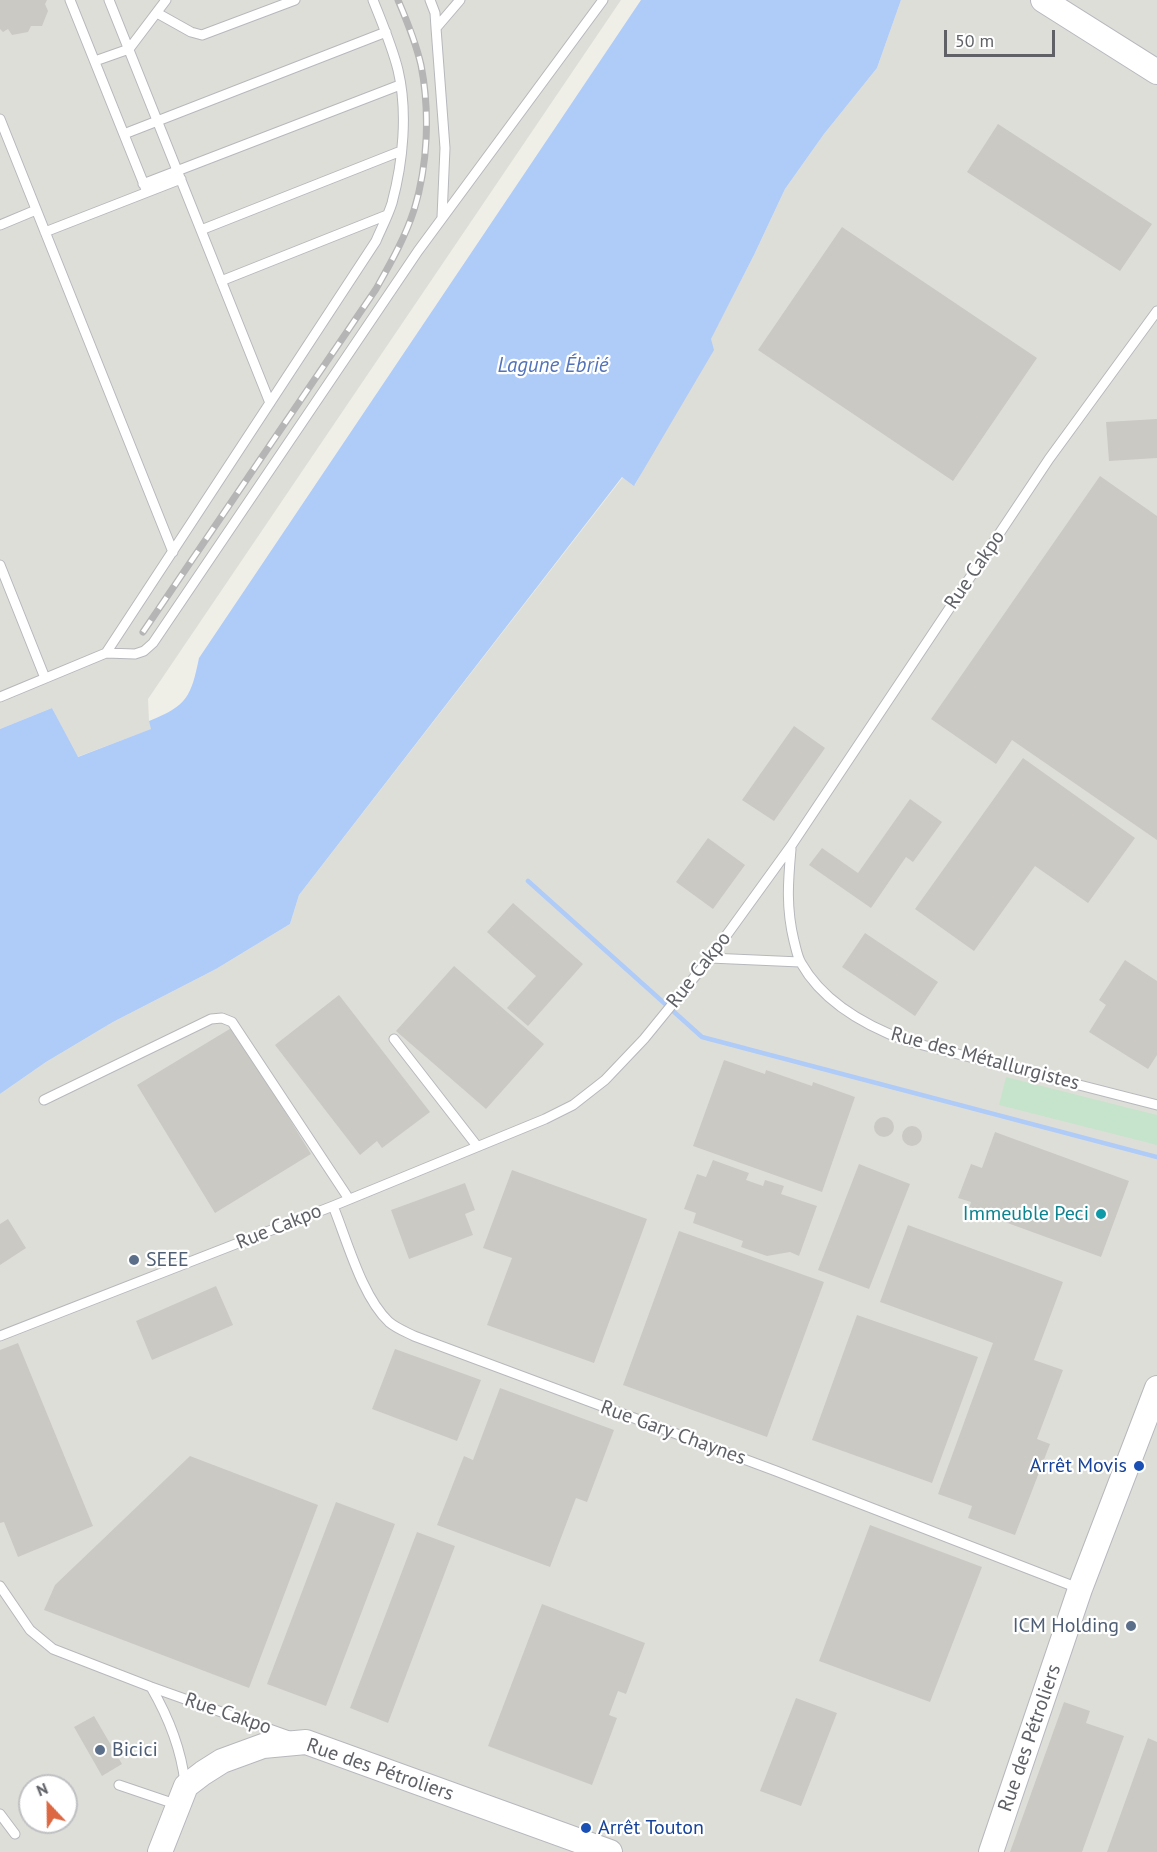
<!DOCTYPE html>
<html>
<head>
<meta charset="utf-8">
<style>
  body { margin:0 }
  #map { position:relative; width:1157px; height:1852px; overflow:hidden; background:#efefe7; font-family:"PT Sans",sans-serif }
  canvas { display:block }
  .north { position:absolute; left:18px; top:1774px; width:60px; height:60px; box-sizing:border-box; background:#fff; border:2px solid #bfc0c2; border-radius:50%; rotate:338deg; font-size:16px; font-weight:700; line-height:24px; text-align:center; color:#5f6166 }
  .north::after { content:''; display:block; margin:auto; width:21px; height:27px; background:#db6842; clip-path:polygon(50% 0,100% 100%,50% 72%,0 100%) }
  .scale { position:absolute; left:944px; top:30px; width:111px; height:27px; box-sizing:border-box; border:3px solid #5f6166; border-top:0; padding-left:8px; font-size:18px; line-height:21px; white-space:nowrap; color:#5f6166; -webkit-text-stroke:4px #fff; paint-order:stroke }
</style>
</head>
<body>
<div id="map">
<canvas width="1157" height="1852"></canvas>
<div class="north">N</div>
<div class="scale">50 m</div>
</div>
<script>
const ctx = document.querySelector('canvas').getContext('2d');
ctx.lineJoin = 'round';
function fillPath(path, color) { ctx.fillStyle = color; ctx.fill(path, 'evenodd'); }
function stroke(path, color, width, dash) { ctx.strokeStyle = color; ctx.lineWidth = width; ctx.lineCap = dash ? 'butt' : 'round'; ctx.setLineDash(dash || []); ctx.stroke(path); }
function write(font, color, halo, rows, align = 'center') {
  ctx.font = font + ' "PT Sans",sans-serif'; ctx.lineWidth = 4.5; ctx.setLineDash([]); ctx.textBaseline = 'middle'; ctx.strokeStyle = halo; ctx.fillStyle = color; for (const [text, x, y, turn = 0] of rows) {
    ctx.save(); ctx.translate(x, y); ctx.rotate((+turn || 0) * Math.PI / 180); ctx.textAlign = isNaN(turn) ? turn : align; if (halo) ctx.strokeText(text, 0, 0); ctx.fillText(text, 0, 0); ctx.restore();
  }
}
const industrial = new Path2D(`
  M0,0h621l-473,699 1,22 3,8 -75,28 -25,-49 -52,21z
  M901,0h256v1852h-1157v-758l46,-32 67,-40 103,-53 74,-45 9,-29 324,-418 12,8 119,-230 31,-66 39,-55 53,-66zM30,1786h36v36h-36z`);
const green = new Path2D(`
  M1006,1077l151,38v30l-158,-40z`);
const water = new Path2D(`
  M641,0h260l-24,68 -53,66 -39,55 -31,66 -43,84 3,11 -80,136 -12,-9 -323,418 -9,29 -74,45 -103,53 -67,40 -46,32v-365l52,-21 26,49 73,-28 -2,-8c38,-15 42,-24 50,-63z`);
const stream = new Path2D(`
  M528,881l174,156 455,120`);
const building = new Path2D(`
  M0,0h47l-2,4 3,7 -6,15h-11l-3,6 -16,3 -4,-6 -5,3 -3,-3z
  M998,124l154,100 -32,47 -153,-99z
  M842,227l195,131 -84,123 -195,-131z
  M1157,419v39l-48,3 -3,-39z
  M1100,476l57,40v324l-145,-100 -16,24 -65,-45z
  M794,726l31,22 -51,73 -32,-21z
  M1023,758l112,80 -47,65 -53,-37 -61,85 -59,-42z
  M910,799l32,23 -29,40 -7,-5 -35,51 -62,-43 13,-17 36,25z
  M708,838l37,27 -32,44 -37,-27z
  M513,903l70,61 -55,62 -21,-18 29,-32 -49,-44z
  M865,933l73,49 -23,34 -73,-49z
  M1125,960l32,21v74l-9,14 -59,-37 17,-27 -7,-5z
  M454,966l90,78 -58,65 -90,-78z
  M339,995l91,117 -48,36 -5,-7 -17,14 -85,-110z
  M233,1027l78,127 -96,59 -78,-128z
  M724,1060l41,14 1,-4 46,16 1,-4 42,15 -33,95 -129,-46z
  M874 1127a10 10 0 1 1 20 0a10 10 0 1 1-20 0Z
  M902 1136a10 10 0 1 1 20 0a10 10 0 1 1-20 0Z
  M995,1132l134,49 -28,76 -132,-48 2,-7 -13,-4 13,-34 11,4z
  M713,1160l36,13 -3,7 17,6 2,-6 19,6 -3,8 36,12 -18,50 -9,-4 -23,4 -26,-9 2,-6 -50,-18 3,-10 -12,-4 13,-35 9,3z
  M859,1164l51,20 -41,105 -51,-19z
  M512,1170l135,49 -53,144 -107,-38 25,-67 -29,-10z
  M465,1183l10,27 -10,4 8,21 -64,24 -18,-49z
  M8,1219l18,29 -26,17v-41z
  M908,1225l155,57 -29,78 29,10 -26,69 13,5 -35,91 -47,-17 4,-12 -34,-12 55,-151 -113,-41z
  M679,1231l145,51 -57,155 -144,-52z
  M216,1286l17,39 -81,35 -16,-39z
  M857,1315l121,42 -46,126 -120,-43z
  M18,1343l75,183 -75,31 -14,-35 -4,1v-173z
  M395,1349l86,31 -24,61 -85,-32z
  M500,1388l114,42 -27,72 -11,-4 -26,69 -113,-42 27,-69 9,4z
  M190,1456l128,49 -69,183 -205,-78 11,-25z
  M336,1502l59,22 -69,182 -59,-22z
  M870,1525l112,42 -52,135 -111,-41z
  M417,1532l38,14 -67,177 -38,-15z
  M542,1604l103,39 -19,51 -8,-3 -9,24 8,3 -25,67 -104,-39z
  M796,1698l41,15 -36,93 -41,-15z
  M1064,1702l26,9 -4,12 38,13 -42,116h-72z
  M94,1716l28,48 -20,12 -28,-49z
  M1148,1738l9,4v110h-50z`);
const lane = new Path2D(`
  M70,0l77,192
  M109,0l161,403
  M430,0l5,13 1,15
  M157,13l34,19 11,3 93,-35
  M95,61l34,-12 37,-49
  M0,119l173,433
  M124,134l262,-102
  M143,184l257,-99
  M442,217l3,-69 -9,-120 24,-28
  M0,225l36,-15
  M201,230l200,-79
  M45,232l136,-53
  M221,281l166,-66
  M0,565l45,113
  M106,653l270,-412c5,-12 12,-25 16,-38 11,-41 16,-91 6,-133 -6,-24 -16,-47 -25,-70
  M0,697l106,-44 29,1 9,-3 9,-8 265,-392 185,-251
  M791,849c-3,33 -5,59 3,92 2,7 3,15 7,22 22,39 65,63 106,78l250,64
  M710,958l90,4
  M394,1039l83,107
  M44,1100l167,-81 11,-1 10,4 117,177
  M333,1206c14,34 29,91 56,116 7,6 17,10 25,14l362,135 302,117
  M0,1336l333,-130 212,-87 28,-14 32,-25 39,-41 66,-81 81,-112 258,-387 108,-148
  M0,1586l30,44 23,19 98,38 138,49
  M151,1687c18,31 30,61 34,96
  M119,1785l59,20
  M0,1814l15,20`);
const secondary = new Path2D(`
  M1043,0l114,72
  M160,1852l26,-66 17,-13 19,-12 41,-15 43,-4 304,110
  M991,1852l89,-263 77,-201`);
const rail = new Path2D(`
  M143,632l233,-343c14,-25 29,-51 38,-79 14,-45 16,-99 7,-145 -5,-22 -14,-44 -23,-65`);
const markers = [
  [1101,1214,6,"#0f9aa8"],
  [134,1260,6,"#5c6f8a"],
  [1139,1466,6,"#1a4fb4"],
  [1131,1626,6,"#5c6f8a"],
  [100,1750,6,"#5c6f8a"],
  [586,1828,6,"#1a4fb4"]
];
const streetNames = [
  ["Rue Cakpo",975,570,-56],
  ["Rue Cakpo",699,970,-52],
  ["Rue des Métallurgistes",985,1059,15],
  ["Rue Cakpo",279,1227,-22],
  ["Rue Gary Chaynes",673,1433,20],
  ["Rue Cakpo",228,1714,19],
  ["Rue des Pétroliers",1030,1738,-71],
  ["Rue des Pétroliers",380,1770,19]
];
const cultureNames = [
  ["Immeuble Peci",1089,1214]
];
const serviceNames = [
  ["SEEE",146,1260],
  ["ICM Holding",1119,1626,"right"],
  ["Bicici",112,1750]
];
const transitNames = [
  ["Arrêt Movis",1127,1466],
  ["Arrêt Touton",598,1828,"left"]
];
const waterNames = [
  ["Lagune Ébrié",553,366]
];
fillPath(industrial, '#deded9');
fillPath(green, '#c6e4cb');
fillPath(water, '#afcbf8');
stroke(stream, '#afcbf8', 4.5);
fillPath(building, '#cbc9c4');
stroke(lane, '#b7b8bc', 11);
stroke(secondary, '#b6b8bd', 26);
stroke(lane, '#fff', 9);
stroke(secondary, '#fff', 24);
stroke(rail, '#b5b5b6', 7);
stroke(rail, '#fff', 4.5, [14]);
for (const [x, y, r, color] of markers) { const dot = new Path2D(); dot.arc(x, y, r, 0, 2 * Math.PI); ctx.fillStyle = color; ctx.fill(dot); stroke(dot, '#fff', 2); }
write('20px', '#5f6166', '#fff', streetNames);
write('20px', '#0d838f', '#fff', cultureNames, 'right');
write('20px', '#4e5e75', '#fff', serviceNames, 'left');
write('20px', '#164399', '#fff', transitNames, 'right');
write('italic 21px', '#5273ba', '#fff', waterNames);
</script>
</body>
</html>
